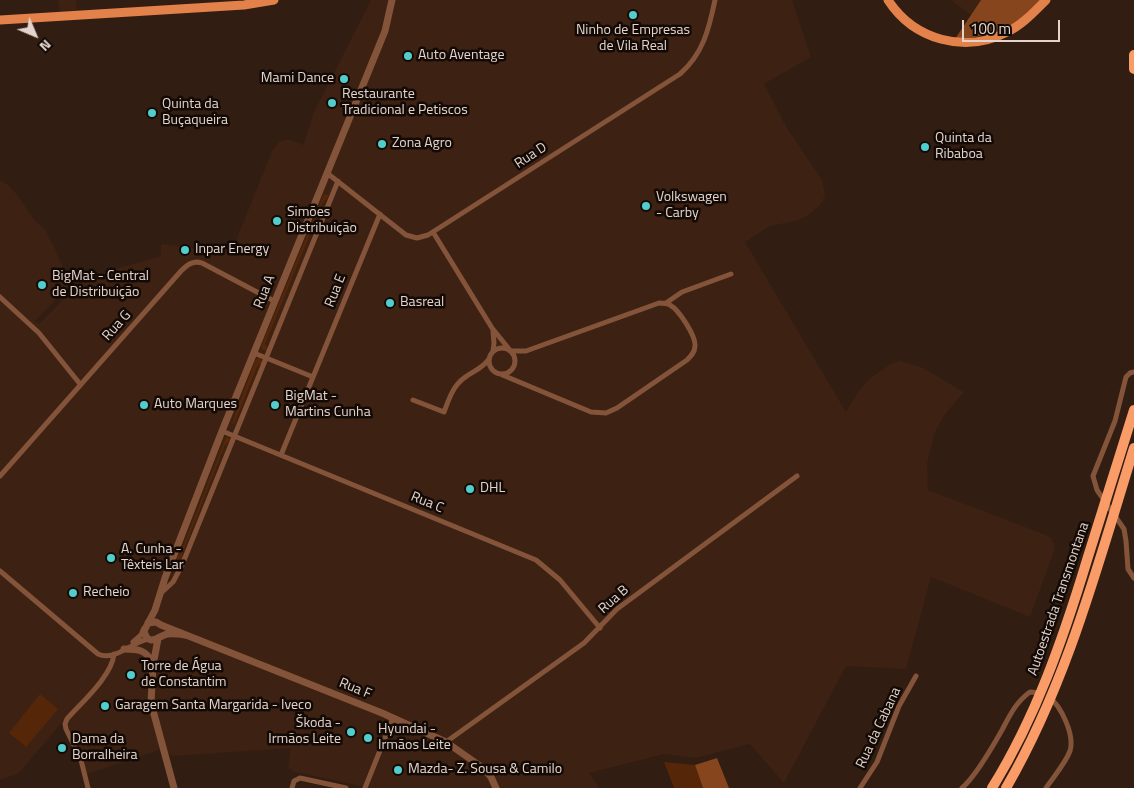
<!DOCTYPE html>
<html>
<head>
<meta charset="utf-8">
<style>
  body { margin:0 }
  #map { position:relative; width:1134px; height:788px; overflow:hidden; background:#321d12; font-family:"Titillium Web",sans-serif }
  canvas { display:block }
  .north { position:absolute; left:10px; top:10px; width:50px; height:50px; -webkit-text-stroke:4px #130a06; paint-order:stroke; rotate:135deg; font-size:14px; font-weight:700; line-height:20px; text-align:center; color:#e3d4cd }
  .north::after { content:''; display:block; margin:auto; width:18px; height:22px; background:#e3d4cd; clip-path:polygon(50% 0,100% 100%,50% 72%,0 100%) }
  .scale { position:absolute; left:962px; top:20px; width:98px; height:22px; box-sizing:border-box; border:2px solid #e3d4cd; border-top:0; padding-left:6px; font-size:15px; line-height:18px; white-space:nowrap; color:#e3d4cd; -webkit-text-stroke:4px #130a06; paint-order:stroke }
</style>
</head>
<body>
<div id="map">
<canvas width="1134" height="788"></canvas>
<div class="north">N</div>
<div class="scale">100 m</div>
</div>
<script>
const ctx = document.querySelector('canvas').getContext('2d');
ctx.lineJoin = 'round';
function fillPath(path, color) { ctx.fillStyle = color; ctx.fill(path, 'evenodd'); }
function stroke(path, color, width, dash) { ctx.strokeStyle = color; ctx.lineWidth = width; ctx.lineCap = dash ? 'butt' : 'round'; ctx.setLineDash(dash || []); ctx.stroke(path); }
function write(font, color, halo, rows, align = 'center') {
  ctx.font = font + ' "Titillium Web",sans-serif'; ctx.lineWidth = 5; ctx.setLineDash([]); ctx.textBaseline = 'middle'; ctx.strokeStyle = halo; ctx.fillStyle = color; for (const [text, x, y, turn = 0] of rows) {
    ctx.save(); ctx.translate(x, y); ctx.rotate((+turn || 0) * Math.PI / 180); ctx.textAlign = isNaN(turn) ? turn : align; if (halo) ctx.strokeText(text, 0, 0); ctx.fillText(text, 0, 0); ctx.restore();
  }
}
const built = new Path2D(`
  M58,0h18l1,10 -17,2z
  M371,0h421l19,57 -47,27 23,44 35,52 3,16 -5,9 -13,11 -11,5 -26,5 -25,16 101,170 12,-20 11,-13 22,-15 9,-3 23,7 41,24 -19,22 -10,18 -8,32 1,26 118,45 5,3 4,9 -2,7 -23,63 -99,-40 -25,92 -60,-3 -62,117 -34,-39 -54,14 -32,-4 -75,19 10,15h-230l-78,-17 1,-2 -4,-1 3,-20 -117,8 -15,-6 -72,24 -22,-55 -46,54 -19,7v-600l8,5 10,11 17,25 10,8 24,50 -2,9 -32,33 4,3 45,-46 77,-22v-12l70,9 41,-102 7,-9 5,-2h7l12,5 11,-33z
  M951,0h30l-10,15z`);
const green = new Path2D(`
  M324,194l4,1v3l-5,4 -58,142 3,5 -4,2 -3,-4z
  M258,358l4,2v3l-5,4 -23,57 -2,-1 23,-62z
  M226,437h2l3,3 -6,5 -43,109 1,4 -1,4 -5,-1v-4l3,-3z
  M40,694l18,15 -32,38 -17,-14z
  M664,762l31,3 8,23h-29z`);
const forest = new Path2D(`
  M981,0h60c-32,30 -42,36 -86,39z
  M717,758l12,30h-26l-8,-23z`);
const minor = new Path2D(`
  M327,173l79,62 11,3 11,-3 252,-161c23,-20 29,-45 35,-74
  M433,232l59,96 17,21
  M0,297l39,36 41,51
  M666,303l16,-11 49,-18
  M493,331l1,12 -1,8
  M489 361a13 13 0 1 1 26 0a13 13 0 1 1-26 0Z
  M254,353l59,24
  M1134,372l-4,1 -4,4 -11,44 -22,55 4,14 27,39 2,12 2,28 6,9
  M500,374l91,38 15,1 11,-5 70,-48c4,-4 8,-8 8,-14 1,-10 -16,-36 -25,-41 -3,-2 -7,-2 -11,-2l-133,48h-14
  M413,400l31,12c5,-13 9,-26 20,-34 9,-7 18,-9 25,-19
  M222,431l314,129 24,20 40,48
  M281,455l99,-241
  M0,476l181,-205c6,-6 12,-11 21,-8l72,38
  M0,571l98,83c16,8 34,-12 50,-15
  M160,594l13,-12 9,-17 156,-384
  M133,642l8,-7 3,-7
  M446,742l138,-99 33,-34 180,-133
  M88,788l-7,-28 -15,-31 -1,-5 2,-5c14,-16 45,-43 47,-65
  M292,788l2,-7 6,-3 46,10
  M365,788l28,-70
  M860,788l17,-26 22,-56 17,-30
  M962,788c14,-12 31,-42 40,-58 8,-15 14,-28 28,-38l11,1
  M1046,788c8,-12 19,-24 24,-37 5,-16 -9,-45 -21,-54`);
const tertiary = new Path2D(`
  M148,623l8,-1 5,3 221,88 64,29 37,26 8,9 5,11
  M189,636c-7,-2 -14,-3 -22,-2 -9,2 -18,14 -23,-3l11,-21 10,-32 57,-147 163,-400 7,-31
  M158,639l-5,26 -2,38 23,85
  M124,649c14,0 23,1 28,14`);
const primary = new Path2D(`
  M888,0c26,40 77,54 119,32 15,-7 27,-20 39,-32
  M0,20l244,-15 30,-5`);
const motorway = new Path2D(`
  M1134,55v14
  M992,788c44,-71 71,-149 95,-228 16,-50 31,-100 47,-150
  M1006,788c61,-105 92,-224 128,-340`);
const markers = [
  [633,15,5,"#52cdcd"],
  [408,56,5,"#52cdcd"],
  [344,79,5,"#52cdcd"],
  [332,103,5,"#52cdcd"],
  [152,113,5,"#52cdcd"],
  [382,144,5,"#52cdcd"],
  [925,147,5,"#52cdcd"],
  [646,206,5,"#52cdcd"],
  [277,221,5,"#52cdcd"],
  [185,250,5,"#52cdcd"],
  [42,285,5,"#52cdcd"],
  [390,303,5,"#52cdcd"],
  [144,405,5,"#52cdcd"],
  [275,405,5,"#52cdcd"],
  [470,489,5,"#52cdcd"],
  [111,558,5,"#52cdcd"],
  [73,593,5,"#52cdcd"],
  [131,675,5,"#52cdcd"],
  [105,706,5,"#52cdcd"],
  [351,732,5,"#52cdcd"],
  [368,738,5,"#52cdcd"],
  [62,748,5,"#52cdcd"],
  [398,770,5,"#52cdcd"]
];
const poiNames = [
  ["Ninho de Empresas",633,31,"center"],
  ["de Vila Real",633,47,"center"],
  ["Auto Aventage",418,56],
  ["Mami Dance",334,79,"right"],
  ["Restaurante",342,95],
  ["Tradicional e Petiscos",342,111],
  ["Quinta da",162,105],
  ["Buçaqueira",162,121],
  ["Quinta da",935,139],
  ["Ribaboa",935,155],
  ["Zona Agro",392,144],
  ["Volkswagen",656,198],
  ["- Carby",656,214],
  ["Simões",287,213],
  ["Distribuição",287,229],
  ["Inpar Energy",195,250],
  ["BigMat - Central",52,277],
  ["de Distribuição",52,293],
  ["Basreal",400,303],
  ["BigMat -",285,397],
  ["Martins Cunha",285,413],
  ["Auto Marques",154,405],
  ["DHL",480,489],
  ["A. Cunha -",121,550],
  ["Têxteis Lar",121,566],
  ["Recheio",83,593],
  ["Torre de Água",141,667],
  ["de Constantim",141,683],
  ["Garagem Santa Margarida - Iveco",115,706],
  ["Škoda -",341,724,"right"],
  ["Irmãos Leite",341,740,"right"],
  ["Hyundai -",378,730],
  ["Irmãos Leite",378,746],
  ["Dama da",72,740],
  ["Borralheira",72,756],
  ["Mazda- Z. Sousa & Camilo",408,770]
];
const streetNames = [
  ["Rua D",531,156,-33],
  ["Rua E",336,291,-68],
  ["Rua A",265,292,-68],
  ["Rua G",117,326,-48],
  ["Rua C",427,503,22],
  ["Autoestrada Transmontana",1059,599,-71],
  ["Rua B",614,600,-41],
  ["Rua F",355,689,22],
  ["Rua da Cabana",879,728,-65]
];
fillPath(built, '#3d2112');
fillPath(green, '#562608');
fillPath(forest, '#87451d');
stroke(minor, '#83543a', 5);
stroke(tertiary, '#83543a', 7);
stroke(primary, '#e3814a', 9);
stroke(motorway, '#fa9c68', 10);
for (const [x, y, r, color] of markers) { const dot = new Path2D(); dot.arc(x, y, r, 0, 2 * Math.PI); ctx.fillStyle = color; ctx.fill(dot); stroke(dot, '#130a06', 2); }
write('14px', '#e3d4cd', '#130a06', poiNames, 'left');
write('14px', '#e3d4cd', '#130a06', streetNames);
</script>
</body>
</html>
